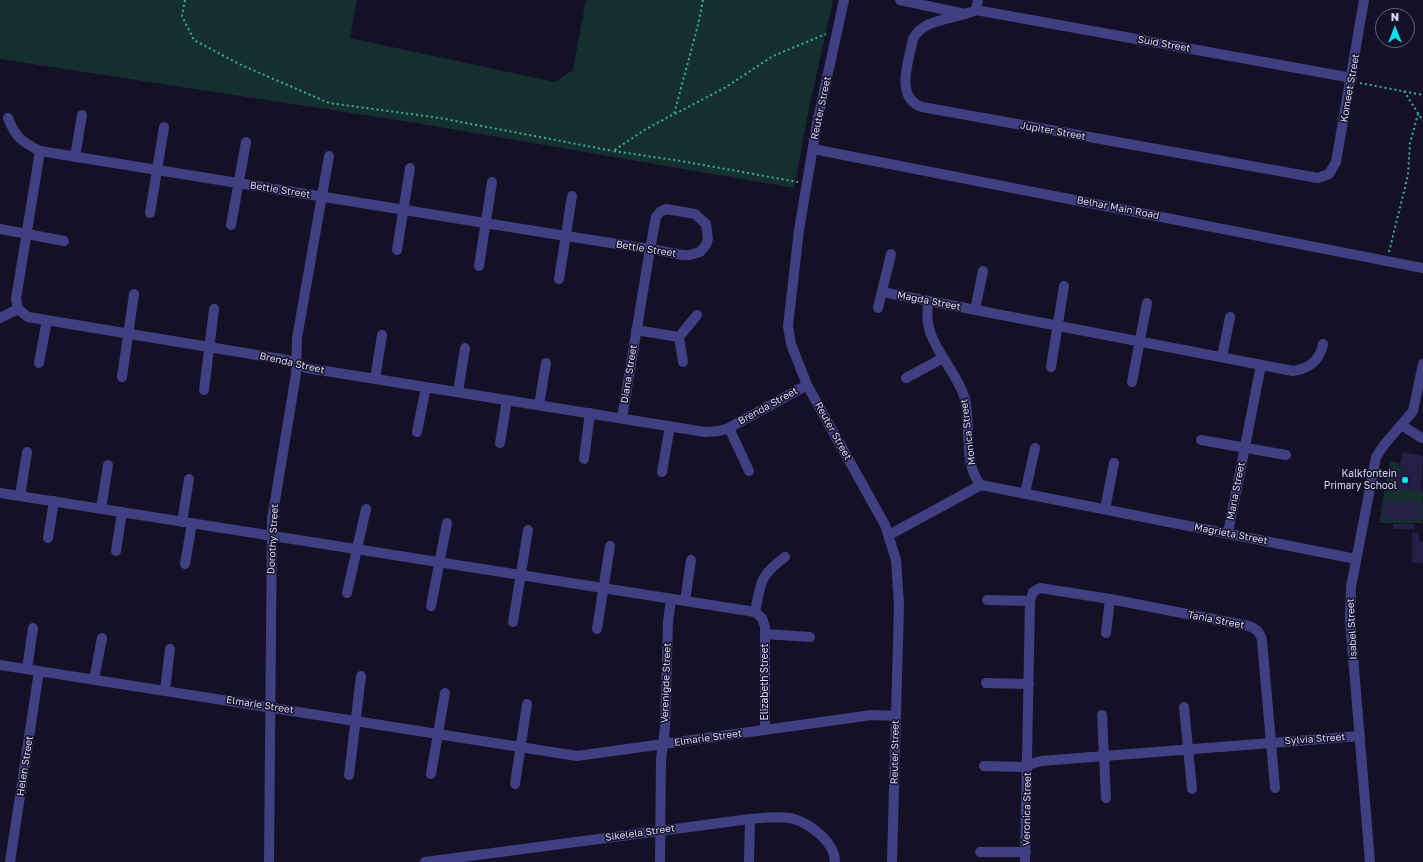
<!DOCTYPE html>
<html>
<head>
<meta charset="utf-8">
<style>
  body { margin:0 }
  #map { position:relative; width:1423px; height:862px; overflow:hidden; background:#141126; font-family:"Golos Text",sans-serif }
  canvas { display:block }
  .north { position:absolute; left:1375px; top:8px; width:40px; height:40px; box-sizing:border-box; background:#141126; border:1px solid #64617c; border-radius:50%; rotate:0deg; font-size:11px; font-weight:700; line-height:16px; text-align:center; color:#dcd8fd }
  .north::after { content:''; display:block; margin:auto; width:14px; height:18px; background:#10ddf0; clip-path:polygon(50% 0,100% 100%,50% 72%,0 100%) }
</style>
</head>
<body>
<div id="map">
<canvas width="1423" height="862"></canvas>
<div class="north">N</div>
</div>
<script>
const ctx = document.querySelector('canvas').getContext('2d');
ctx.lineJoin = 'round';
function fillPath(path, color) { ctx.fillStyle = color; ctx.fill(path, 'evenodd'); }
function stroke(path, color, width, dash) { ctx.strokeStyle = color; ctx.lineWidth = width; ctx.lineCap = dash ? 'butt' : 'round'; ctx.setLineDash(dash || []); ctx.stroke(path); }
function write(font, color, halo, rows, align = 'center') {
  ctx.font = font + ' "Golos Text",sans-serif'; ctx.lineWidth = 3; ctx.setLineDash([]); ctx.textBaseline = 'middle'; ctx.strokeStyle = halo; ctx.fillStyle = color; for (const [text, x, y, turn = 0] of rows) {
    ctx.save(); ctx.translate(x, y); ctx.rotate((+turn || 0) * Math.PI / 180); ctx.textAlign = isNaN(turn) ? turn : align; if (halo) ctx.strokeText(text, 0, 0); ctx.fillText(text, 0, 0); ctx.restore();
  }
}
const green = new Path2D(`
  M0,0h357l-7,38 205,44 18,-12 13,-70h247l-25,113 -14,75 -378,-65 -416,-64z
  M1390,461l10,2 -1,6 7,1 -1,4 -8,-1 -3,15 27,4 2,-1 -2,29 2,3h-44zM1384,502h34v18h-34z`);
const building = new Path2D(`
  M1403,452l20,4 -2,37 -12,-3 2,-14 -3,15 -14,-3 3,-15 8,1 1,-4 -7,-1z
  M1384,502h34v18h-34z
  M1421,503h2v17h-2z
  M1393,524h21v5h-21z
  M1412,533h7v8h4v22h-11z`);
const path = new Path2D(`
  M185,0l-3,16 12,24 45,24 90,39 111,15 173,33
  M703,0l-5,25 -24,89 -28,15 -33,22 68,10 117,21
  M1360,83l63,12
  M1404,91l19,30
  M675,114l51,-27 47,-31 53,-22
  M1389,252l19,-77 2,-32 8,-29`);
const minor = new Path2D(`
  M844,0l-27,123 -18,107 -11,96 3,18 16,41 78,140 11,35 3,45 -7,257
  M900,0l65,14
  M976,10c-20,10 -52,7 -63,29 -4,22 -19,58 9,68l396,71 11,-4 7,-12 28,-162
  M976,10l376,68
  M976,10l2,-10
  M8,118c8,20 13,23 32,33l445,72 81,13 84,13 33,6h7l10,-3 6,-7 2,-6 -2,-15 -11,-10 -29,-5 -6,3 -4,5 -6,32 -28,169
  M813,149l610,119
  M75,157l7,-42
  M150,213l14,-86
  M231,225l15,-83
  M0,229l64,12
  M397,250l13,-82
  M479,266l13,-84
  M559,279l13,-83
  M882,292l411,79c16,-2 27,-11 30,-27
  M929,301c-10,40 26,63 36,98 6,24 -2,68 16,86
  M878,308l13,-54
  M18,309l-2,-10 24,-148
  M975,310l8,-39
  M0,318l18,-9 10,8 259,43 20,8 398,64 14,-1 10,-3 78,-43
  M636,330l43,7 18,-22
  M679,337l4,25
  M1222,357l8,-40
  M39,363l8,-43
  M1051,367l13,-81
  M122,377l12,-83
  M906,378l37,-20
  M375,379l7,-44
  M1132,382l15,-79
  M204,390l10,-81
  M458,392l7,-44
  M539,405l7,-42
  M1401,425l21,13
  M729,428l20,43
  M417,432l9,-45
  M1201,440l85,15
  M500,443l7,-43
  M584,459l6,-46
  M662,472l8,-46
  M0,493l755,119 7,6 3,9v103
  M1025,493l10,-45
  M20,496l7,-44
  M101,509l7,-44
  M1105,509l9,-46
  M182,522l7,-43
  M1228,533l33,-168
  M889,535l92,-50 375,74
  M48,538l6,-37
  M116,551l6,-39
  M185,564l7,-41
  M347,593l19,-84
  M987,600l43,1
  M685,601l6,-41
  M431,606l16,-83
  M755,612c6,-29 4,-36 30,-55
  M513,622l15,-92
  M597,629l13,-83
  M1106,633l4,-34
  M765,634l45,3
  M0,665l577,91 295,-41 24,1
  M27,669l6,-41
  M94,679l8,-41
  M986,683l43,1
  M165,690l5,-41
  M1184,707l8,82
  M1102,715l4,83
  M984,766l37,1 20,-6 319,-25
  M431,774l14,-81
  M349,775l12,-99
  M515,784l12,-80
  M980,852h46
  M10,862l29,-191
  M269,862l3,-343 24,-145 1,-36 32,-182
  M425,862l325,-43c13,-1 28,-3 40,-1 19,4 45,24 45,44
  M660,862l1,-103 4,-31 3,-106 3,-23
  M749,862l1,-43
  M1025,862l5,-261 3,-9 7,-4 70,11 139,27c8,3 12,7 13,15l13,147
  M1370,862l-20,-242 1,-33 25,-130 8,-12 29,-34 10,-47`);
const markers = [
  [1405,480,4,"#10ddf0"]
];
const streetNames = [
  ["Suid Street",1164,44,10],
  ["Komeet Street",1350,88,-80],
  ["Reuter Street",821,108,-78],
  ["Jupiter Street",1053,131,10],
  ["Bettie Street",280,190,9],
  ["Belhar Main Road",1118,208,11],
  ["Bettie Street",646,249,9],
  ["Magda Street",929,301,11],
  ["Brenda Street",292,363,13],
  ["Diana Street",629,374,-81],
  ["Brenda Street",768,406,-29],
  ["Reuter Street",833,431,61],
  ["Monica Street",968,432,-97],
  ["Maria Street",1236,491,-79],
  ["Magrieta Street",1231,534,11],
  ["Dorothy Street",273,539,-87],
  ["Tania Street",1216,620,11],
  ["Isabel Street",1352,629,-93],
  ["Elizabeth Street",765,682,-90],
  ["Verenigde Street",666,683,-88],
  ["Elmarie Street",260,705,9],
  ["Elmarie Street",708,738,-8],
  ["Sylvia Street",1315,739,-4],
  ["Reuter Street",895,752,-89],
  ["Helen Street",25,766,-81],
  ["Veronica Street",1027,809,-89],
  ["Sikelela Street",640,833,-8]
];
const poiNames = [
  ["Kalkfontein",1397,474],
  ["Primary School",1397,486]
];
fillPath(green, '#142f2e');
fillPath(building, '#251e45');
stroke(path, '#37b1a8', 2, [2, 3]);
stroke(minor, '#403f81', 10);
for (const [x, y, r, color] of markers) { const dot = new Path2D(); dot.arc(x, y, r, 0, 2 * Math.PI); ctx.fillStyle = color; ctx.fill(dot); stroke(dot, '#141126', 1.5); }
write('10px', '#dcd8fd', '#141126', streetNames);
write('10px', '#dcd8fd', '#141126', poiNames, 'right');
</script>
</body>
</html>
